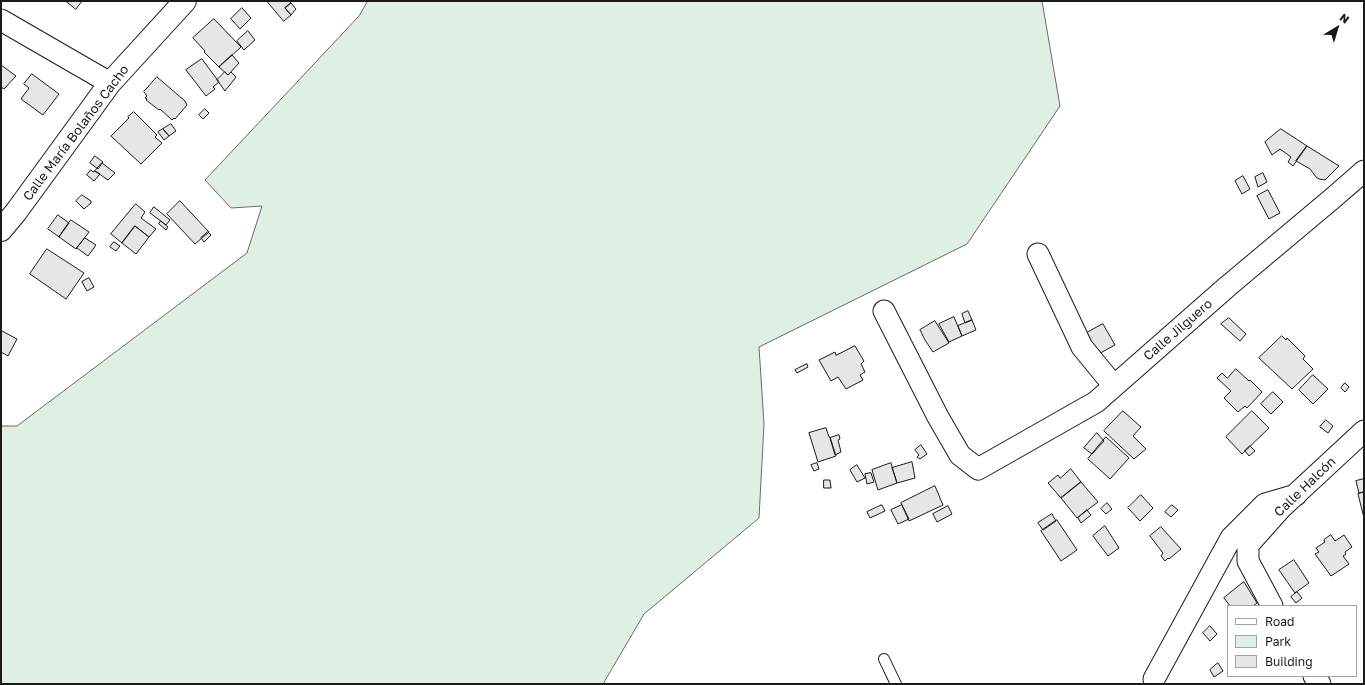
<!DOCTYPE html>
<html>
<head>
<meta charset="utf-8">
<style>
  body { margin:0 }
  #map { position:relative; width:1365px; height:685px; overflow:hidden; background:#fff; font-family:"Golos Text",sans-serif }
  canvas { display:block }
  .frame { position:absolute; inset:0; border:2px solid #1a1a1a; pointer-events:none }
  .legend { position:absolute; left:1227px; top:605px; width:130px; height:72px; box-sizing:border-box; background:#fff; border:1px solid #a3a3a3; margin:0; padding:5px 7px; list-style:none; font-size:12px; color:#1a1a1a }
  .legend li { display:flex; align-items:center; gap:8px; height:20px }
  .legend b { width:20px; border:1px solid #a3a3a3 }
  .north { position:absolute; left:1317px; top:8px; width:40px; height:40px; -webkit-text-stroke:3px #fff; paint-order:stroke; rotate:38deg; font-size:11px; font-weight:700; line-height:16px; text-align:center; color:#1a1a1a }
  .north::after { content:''; display:block; margin:auto; width:14px; height:18px; background:#1a1a1a; clip-path:polygon(50% 0,100% 100%,50% 72%,0 100%) }
</style>
</head>
<body>
<div id="map">
<canvas width="1365" height="685"></canvas>
<div class="frame"></div>
<ul class="legend">
<li><b style="height:5px;background:#fff"></b>Road</li>
<li><b style="height:11px;background:#e0efe3"></b>Park</li>
<li><b style="height:11px;background:#e6e6e6"></b>Building</li>
</ul>
<div class="north">N</div>
</div>
<script>
const ctx = document.querySelector('canvas').getContext('2d');
ctx.lineJoin = 'round';
function fillPath(path, color) { ctx.fillStyle = color; ctx.fill(path, 'evenodd'); }
function stroke(path, color, width, dash) { ctx.strokeStyle = color; ctx.lineWidth = width; ctx.lineCap = dash ? 'butt' : 'round'; ctx.setLineDash(dash || []); ctx.stroke(path); }
function write(font, color, halo, rows, align = 'center') {
  ctx.font = font + ' "Golos Text",sans-serif'; ctx.lineWidth = 3; ctx.setLineDash([]); ctx.textBaseline = 'middle'; ctx.strokeStyle = halo; ctx.fillStyle = color; for (const [text, x, y, turn = 0] of rows) {
    ctx.save(); ctx.translate(x, y); ctx.rotate((+turn || 0) * Math.PI / 180); ctx.textAlign = isNaN(turn) ? turn : align; if (halo) ctx.strokeText(text, 0, 0); ctx.fillText(text, 0, 0); ctx.restore();
  }
}
const green = new Path2D(`
  M368,1h674l18,105 -93,138 -208,103 5,77 -5,94 -115,96 -41,70h-602v-258h16l230,-173 15,-47 -31,2 -26,-28 154,-164z`);
const building = new Path2D(`
  M66,1h16l-6,8z
  M267,1h22l2,2 -6,5 6,7 -7,6z
  M291,3l5,6 -5,6 -6,-7z
  M242,8l9,10 -11,11 -9,-10z
  M214,19l27,28 -22,20 -15,-15 1,-1 -12,-13z
  M248,31l7,9 -11,10 -7,-9z
  M232,55l7,8 -11,12 -9,-8z
  M202,59l17,23 -6,5 2,2 -9,7 -20,-26z
  M1,65l15,11 -12,13 -3,-2z
  M225,72l3,3 3,-3 5,5 -11,14 -8,-11z
  M32,74l27,20 -16,21 -22,-16 8,-11 -5,-4z
  M157,77l28,24 2,4 -12,14 -1,-1 -2,2 -12,-11 -1,1 -13,-10 1,-1 -2,-1 2,-2 -3,-4z
  M205,109l4,4 -6,6 -4,-4z
  M134,112l23,23 -2,2 7,6 -21,21 -30,-28 18,-18 -1,-1z
  M171,124l5,7 -7,5 -6,-7z
  M163,129l6,7 -5,4 -6,-8z
  M1281,129l26,17 -14,20 -5,-4 3,-5 -11,-8 -8,6 -7,-13z
  M1307,146l32,20 -14,14 -6,-1 -3,-2 -6,-8 -14,-8z
  M95,156l8,6 -5,7 -8,-6z
  M102,163l13,10 -7,7 -13,-9z
  M91,170l2,2 2,-1 5,3 -6,7 -7,-6z
  M1263,173l4,9 -9,5 -3,-10z
  M1243,176l7,13 -8,5 -7,-13z
  M1268,190l12,23 -11,6 -12,-23z
  M82,195l9,6v2l-7,6 -8,-8z
  M180,201l29,31 -14,12 -28,-30z
  M136,204l9,8 -4,6 15,11 -7,8 -14,-11 -13,17 -11,-9z
  M154,207l16,13 -4,5 -16,-12z
  M58,215l11,8 -10,14 -11,-8z
  M71,220l18,12 -13,17 -17,-12z
  M161,221l7,6 -2,3 -7,-6z
  M135,226l14,11 -13,17 -14,-11z
  M208,232l3,3 -7,7 -3,-4z
  M85,238l11,7 -8,11 -11,-8z
  M114,242l6,4 -4,5 -6,-4z
  M47,249l37,24 -18,26 -36,-25z
  M89,278l5,9 -7,4 -5,-9z
  M968,311l4,9 -7,3 -3,-9z
  M954,317l8,19 -13,6 -10,-18z
  M1229,318l17,16 -6,7 -19,-17z
  M972,320l4,10 -14,6 -4,-10z
  M935,321l14,22 -16,9 -8,-12 -5,-10z
  M1103,324l12,21 -22,12 -12,-21z
  M2,331l15,8 -9,17 -7,-4v-19z
  M1282,336l4,4 1,-2 18,18 -2,3 10,10 -21,20 -33,-31z
  M855,346l9,15 -3,3 4,8 -5,3 3,5 -17,9 -8,-12 -7,4 -12,-21 16,-8 1,3z
  M807,364l1,3 -11,6 -2,-3z
  M1236,369l13,12 1,-1 12,12 -15,16 -2,-2 -7,6 -14,-14 7,-7 -14,-13 5,-5 5,5z
  M1313,375l15,14 -15,15 -14,-14z
  M1345,383l4,4 -4,5 -4,-4z
  M1273,392l10,10 -12,12 -10,-10z
  M1123,411l18,16 -8,9 13,13 -12,10 -30,-28z
  M1252,411l17,17 -27,26 -16,-17z
  M1326,420l7,6 -5,7 -8,-6z
  M826,428l3,9h1l6,19 -18,6 -9,-29z
  M1097,433l7,8 -12,13 -8,-6z
  M839,435l1,4 -2,1 3,12 -6,3 -5,-17z
  M1106,437l23,21 -19,21 -22,-20z
  M921,445l6,9 -7,5 -3,-2 2,-2 -4,-5z
  M1250,446l5,5 -6,5 -4,-5z
  M912,462l3,16 -18,5 -5,-15z
  M817,463l2,6 -5,2 -3,-6z
  M891,463l6,20 -19,7 -6,-20z
  M857,465l8,13 -8,4 -7,-12z
  M1071,469l10,13 -20,16 -13,-15 10,-8 2,3z
  M871,473l3,9 -7,2 -2,-10z
  M1364,479v13l-5,1 -3,-12z
  M824,480h6l1,8h-7z
  M1081,482l17,20 -21,16 -16,-20z
  M935,486l8,19 -34,16 -8,-18z
  M1364,492v26l-6,-24z
  M1141,495l12,13 -13,13 -12,-13z
  M1107,503l5,6 -6,5 -5,-5z
  M882,505l3,6 -15,7 -3,-6z
  M902,505l7,14 -11,5 -7,-14z
  M1172,505l6,5 -7,7 -6,-5z
  M948,506l4,8 -15,8 -4,-8z
  M1087,510l4,5 -10,8 -3,-5z
  M1052,514l4,7 -13,9 -5,-7z
  M1057,520l20,30 -16,11 -20,-30z
  M1105,526l14,22 -11,8 -15,-20z
  M1161,527l20,22 -12,10 -1,-1 -3,3 -4,-5 2,-3 -13,-17z
  M1331,535l4,6 9,-6 8,12 -7,5 1,2 -3,2 6,8 -18,12 -16,-22 4,-2 -3,-4 9,-6 -1,-2z
  M1294,560l15,23 -14,10 -16,-23z
  M1244,582l13,21 -4,3h-23l-6,-8z
  M1297,592l5,6 -6,5 -5,-6z
  M1210,626l7,8 -7,7 -7,-8z
  M1218,663l5,8 -9,6 -4,-7z`);
const lane = new Path2D(`
  M884,659l12,25`);
const street = new Path2D(`
  M1,20l109,63
  M1038,254l44,93 32,39
  M884,311l54,106 22,38 18,14 118,-67 132,-116 105,-88 31,-27
  M1272,606l-24,-45v-16l33,-37 83,-77
  M1314,676l6,8
  M1154,679l77,-141 34,-34 31,-9`);
const secondary = new Path2D(`
  M1,230l15,-18 94,-129 75,-82`);
const streetNames = [
  ["Calle María Bolaños Cacho",76,133,-53],
  ["Calle Jilguero",1178,330,-41],
  ["Calle Halcón",1305,487,-44]
];
fillPath(green, '#e0efe3');
stroke(green, '#6a6a6a', 1);
fillPath(building, '#e6e6e6');
stroke(building, '#1a1a1a', 1);
stroke(lane, '#1a1a1a', 12);
stroke(street, '#1a1a1a', 23);
stroke(secondary, '#1a1a1a', 24);
stroke(lane, '#fff', 10);
stroke(street, '#fff', 21);
stroke(secondary, '#fff', 22);
write('13px', '#1a1a1a', '#fff', streetNames);
</script>
</body>
</html>
